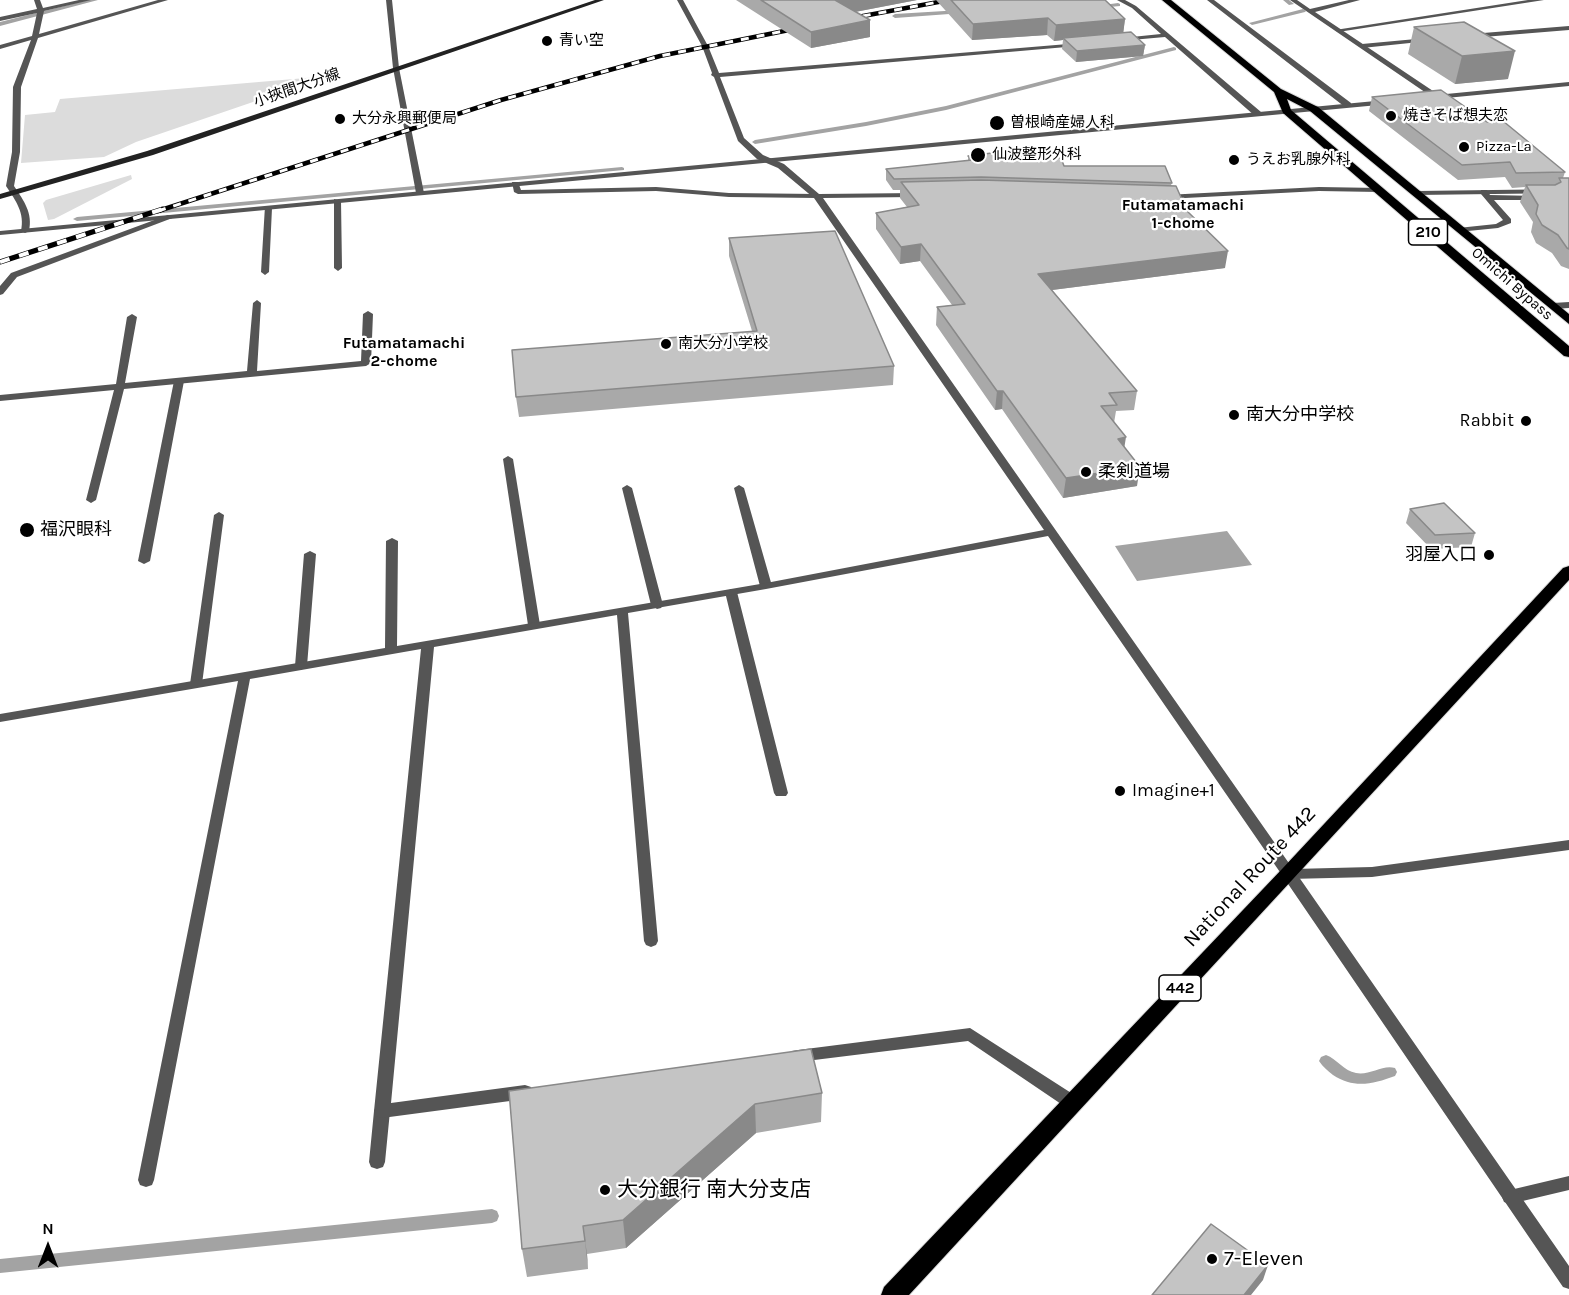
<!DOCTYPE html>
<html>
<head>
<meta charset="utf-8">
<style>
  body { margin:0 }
  #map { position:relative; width:1569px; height:1295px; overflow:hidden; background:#fff; font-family:Karla,sans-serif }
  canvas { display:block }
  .north { position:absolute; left:18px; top:1217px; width:60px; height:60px; -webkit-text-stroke:4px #fff; paint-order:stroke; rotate:0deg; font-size:16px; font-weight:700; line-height:24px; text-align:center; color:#000 }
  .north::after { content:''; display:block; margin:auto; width:21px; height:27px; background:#000; clip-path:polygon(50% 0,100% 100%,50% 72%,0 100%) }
</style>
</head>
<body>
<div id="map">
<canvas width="1569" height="1295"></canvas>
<div class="north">N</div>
</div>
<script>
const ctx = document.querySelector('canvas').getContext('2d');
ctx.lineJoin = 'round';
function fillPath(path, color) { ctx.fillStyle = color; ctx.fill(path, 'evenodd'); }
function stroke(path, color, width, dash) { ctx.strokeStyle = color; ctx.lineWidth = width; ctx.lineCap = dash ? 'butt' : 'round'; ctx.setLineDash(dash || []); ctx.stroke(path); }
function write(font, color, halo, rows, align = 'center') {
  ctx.font = font + ' Karla,"Noto Sans JP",sans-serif'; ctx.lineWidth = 4.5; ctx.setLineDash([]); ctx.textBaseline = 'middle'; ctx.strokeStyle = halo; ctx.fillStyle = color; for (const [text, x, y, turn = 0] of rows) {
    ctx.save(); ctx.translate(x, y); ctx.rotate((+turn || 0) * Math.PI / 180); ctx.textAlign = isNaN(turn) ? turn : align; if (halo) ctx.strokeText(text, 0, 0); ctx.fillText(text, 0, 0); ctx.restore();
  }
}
const green = new Path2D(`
  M329,76l-193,66 -32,15 -83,6 4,-48 30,-3 5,-13z
  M131,175l1,4 -78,40 -6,1 -5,-17 3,-3z`);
const water = new Path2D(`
  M1227,531l25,34 -115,16 -22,-35z`);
const stream = new Path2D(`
  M88,0h10l-98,26v-4z
  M1283,0h6l5,4 -5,1z
  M1118,3l2,1v2l-21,2 -3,-2z
  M1303,9l3,2 -1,1 -53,13 -3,-2z
  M961,10l3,2 -1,1 -68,5 -3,-2 3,-2z
  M1174,47l2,1v2l-230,60 -80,16 -111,18 -3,-2 3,-2 111,-18 80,-16z
  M622,167l2,1v2l-547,51 -4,-2 4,-2z
  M1326,1055c11,4 18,16 30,18 13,3 27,-9 39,-5l2,4 -2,4c-22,8 -41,13 -62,-1 -5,-4 -10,-8 -14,-14l2,-4z
  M492,1209l5,2 2,5 -2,5 -5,2 -492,50v-14z`);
const service = new Path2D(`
  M1528,0h16l-206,32 -3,-2z
  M1569,26v4l-98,8 -3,-2 3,-2z
  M1427,38l3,2 -1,1 -67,7 -3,-2 3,-2z
  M1462,110h6l30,11 11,11 -7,2 -10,-9 -30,-11z
  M512,182h6l3,8 135,-3 73,6 88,1 4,2 -4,2 -88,-1 -73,-6 -138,3 -4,-2z
  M1481,190h6l3,5 48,1 4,2 -4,2h-44l17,19v4l-13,5 -40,4v-4l38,-4 7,-4 -22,-26z
  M334,199l7,2 1,67 -4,3 -4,-3z
  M265,206l7,2 -3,64 -4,3 -4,-3z
  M1569,302v6l-16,1 -4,-3 4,-3z
  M179,378l5,3 -34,180 -6,3 -6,-3 36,-180z
  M508,456l5,3 27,166 -6,4 -6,-4 -25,-166z
  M627,485l5,3 31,117 -2,3 -4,1 -6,-4 -29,-117z
  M739,485l5,3 28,98 -2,2h-8l-2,-2 -26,-98z
  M219,512l5,3 -22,169 -6,4 -6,-4 24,-169z
  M310,551l6,3 -9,112 -6,4 -6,-4 9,-112z
  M731,589l6,3 51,201 -2,3h-10l-2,-3 -49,-201z
  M382,1104l6,2 2,5 -5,51 -2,5 -6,2 -6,-2 -2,-5 5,-51 2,-5z`);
const minor = new Path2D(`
  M34,0h6l3,8 36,-8h12l-47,11 -5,23 119,-34h10l-130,38 -17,49 -1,65 -6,34c10,15 19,27 15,45l-4,2 -4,-2c4,-18 -5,-30 -15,-45l6,-34 1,-65 18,-47 -31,9v-4l32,-9 5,-23 -37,8v-4l37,-8z
  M386,0h6l7,68 25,125 -4,2 -4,-2 -23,-125z
  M677,0h6l25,46 11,27 361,-30 1,1 -3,2 -358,31 24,61 19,17 21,9 35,30 99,-1 1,2 -4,2 -92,1 470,671 79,-2 197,-27v10l-197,27 -83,2 -5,-1 -236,-342 -282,53 -138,24 30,328 -2,4 -5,2 -5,-2 -2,-4 -27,-326 -183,32 -43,456 134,-18 6,2 2,5 -2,5 -6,2 -143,19 -6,-2 -2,-5 47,-462 -171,30 -96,501 -2,5 -6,2 -6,-2 -2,-5 100,-499 -238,41v-8l385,-66 1,-107 6,-3 6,3 -1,105 369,-63 278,-53 -230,-332 -36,-30 -21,-9 -19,-18 -24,-64 -3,-2 1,-2 -10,-27z
  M1117,0h8l11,6 125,106v4h-6l-90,-79 -45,4 -1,-1 3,-2 39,-4 -29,-26z
  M1207,0h7l137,103v4h-6z
  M1290,0h7l13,9 39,-9h11l-45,12 127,85 -7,2z
  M1319,187l60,1 4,2 -4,2 -60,-1 -153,8 -4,-2 4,-2z
  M1569,189v4l-152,2 -4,-2 4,-2z
  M168,215l7,2 -158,60 -14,17 -3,1v-9l11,-13z
  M257,300l4,3 -4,68 104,-10 2,-47 5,-3 5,3 -2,49 -5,3 -242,23 -28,111 -5,3 -5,-3 28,-110 -114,11v-6l116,-11 11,-67 5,-3 5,3 -12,66 122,-12 6,-68z
  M970,1028l109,70 2,5 -2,5 -6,2 -6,-2 -99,-67 -170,21 -6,-1 -2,-5 2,-5 6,-1z
  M1569,1176v14l-59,14 -6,-2 -2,-5 2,-5 6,-2z`);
const tertiary = new Path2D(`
  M1569,82v4l-133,13 -4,-2 4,-2z
  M1386,100l4,2 -1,2 -1389,131v-4z
  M1289,869l5,1 275,396v23l-6,-2 -279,-409 -2,-4 2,-4z`);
const secondary = new Path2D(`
  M595,0h9l-451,155 -153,44v-5l147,-43z`);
const trunk = new Path2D(`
  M1162,0h9l110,89 37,18 251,207v10l-259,-213 -23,-12 4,11 278,236v11l-5,-1 -281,-243 -9,-21z
  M1569,566v14l-660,715h-28l3,-8 398,-418 281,-301z`);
const railFar1 = new Path2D(`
  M847,19l102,-19
  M158,211l343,-111 159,-44 139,-28`);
const rail = new Path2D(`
  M0,262l163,-53`);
const wall = new Path2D(`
  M736,0h181l-62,12 15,25 -59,11z
  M936,0h169l20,19 -2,14 22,12 -2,11 -67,6 -14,-13 1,-9 -9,1 -7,-6 -75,5z
  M1414,27l94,52 -53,5 -47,-30z
  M1372,97l115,25 78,50 -2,6h6v91l-8,-3 -9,-13 -16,-10 -5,-11 2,-10 -13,-20 5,-15 -13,1 -7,-11 -47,3 -89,-69z
  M968,156l56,2 40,8 108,17 -1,2 16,26 38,57 -173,22 85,101 -3,19 -18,1 -2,12 10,24 13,39 -74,12 -61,-89 -7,1 -59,-85 1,-18 15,-2 -32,-44 -20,3 -24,-35v-16l31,-6 -7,-9v-8h-7l-7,-10v-11l82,-8z
  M729,238l165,128 -1,19 -374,32 -3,-20 236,-66 -23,-75z
  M1410,509l65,24 -4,14 -40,2 -25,-26z
  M509,1091l313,2 -1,29 -65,11 -130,115 -39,6 1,15 -61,8 -5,-28z`);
const shadedWall = new Path2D(`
  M834,0h83l-83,16z
  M1048,18l-1,17 -75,5 1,-16z
  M1125,19l-2,16 -60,3v2l-9,1 2,-16z
  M870,20v17l-59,11v-16z
  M1145,45l-2,11 -67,6 1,-11z
  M1515,51l-7,28 -53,5 7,-28z
  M921,244l-1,17 -20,3 1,-17z
  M1228,251l-3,17 -189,24 2,-18z
  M997,391h6l-1,18 -7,1z
  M1126,437l-3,19 -5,-17z
  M1140,467l-3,19 -74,12 3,-20z
  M755,1104l1,29 -130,115 -3,-28z
  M583,1226l4,28 1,15 -3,-28z
  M1268,1265l-5,15 -12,15h-7z`);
const building = new Path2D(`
  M761,0h74l35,20 -59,12z
  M951,0h154l20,19 -69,6 -8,-7 -75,6z
  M1464,22l51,29 -53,5 -48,-29z
  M1131,32l14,13 -68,6 -14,-13z
  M1441,90l46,32 16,-1 62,51 -49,1 -6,-11 -48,3 -90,-68z
  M1016,150l8,8h37l3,8h101l7,17 -191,-6 -87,2 -8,-10 86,-9 -4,-4z
  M1559,178h10v71l-2,-1 -9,-13 -16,-10 -6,-11 2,-9 -12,-20h29l6,-3z
  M981,180l195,6 11,25 41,40 -190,23 99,117 -28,2 8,12 -16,1 25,31 -8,2 22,28 -74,11 -63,-87h-6l-60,-84 28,-3 -44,-60 -20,3 -25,-34 43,-8 -18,-23z
  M835,231l59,135 -378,31 -4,-47 245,-19 -28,-93z
  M1444,503l31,30 -40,2 -25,-26z
  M811,1049l11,44 -67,11 -132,116 -40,6 2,15 -63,8 -13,-158z
  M1211,1224l57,41 -24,30h-92z`);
const markers = [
  [547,41,6,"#000"],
  [1391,116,6,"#000"],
  [340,119,6,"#000"],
  [997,123,8,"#000"],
  [1464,147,6,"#000"],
  [978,155,8,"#000"],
  [1234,160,6,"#000"],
  [666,344,6,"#000"],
  [1234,415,6,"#000"],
  [1526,421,6,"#000"],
  [1086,472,6,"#000"],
  [27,530,8,"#000"],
  [1489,555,6,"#000"],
  [1120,791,6,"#000"],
  [605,1190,6,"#000"],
  [1212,1259,6,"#000"]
];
const farPoinames = [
  ["青い空",559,41],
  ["焼きそば想夫恋",1403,116],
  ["大分永興郵便局",352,119],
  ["曽根崎産婦人科",1010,123],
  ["Pizza-La",1476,147],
  ["仙波整形外科",992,155],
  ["うえお乳腺外科",1246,160],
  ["南大分小学校",678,344]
];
const farStreetnames = [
  ["小挾間大分線",297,88,-19],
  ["Omichi Bypass",1512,284,41]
];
const farNeighbourhoodnames = [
  ["Futamatamachi",1183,205],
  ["1-chome",1183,223],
  ["Futamatamachi",404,343],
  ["2-chome",404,361]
];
const shields = [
  [1428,232,39],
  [1180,988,42]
];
const shieldNames = [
  ["210",1428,232],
  ["442",1180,988]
];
const poiNames = [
  ["南大分中学校",1246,415],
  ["Rabbit",1514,421,"right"],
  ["柔剣道場",1098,472],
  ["福沢眼科",40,530],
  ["羽屋入口",1477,555,"right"],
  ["Imagine+1",1132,791]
];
const nearStreetnames = [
  ["National Route 442",1250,877,-47]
];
const nearPoinames = [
  ["大分銀行 南大分支店",617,1190],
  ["7-Eleven",1224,1259]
];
fillPath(green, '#dcdcdc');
fillPath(water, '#a3a3a3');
fillPath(stream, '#a3a3a3');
stroke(trunk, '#dbdbdb', 2);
fillPath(service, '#555');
fillPath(minor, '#555');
fillPath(tertiary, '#555');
fillPath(secondary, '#222');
fillPath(trunk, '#000');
stroke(railFar1, '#000', 4.5);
stroke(rail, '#000', 5);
stroke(railFar1, '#fff', 3, [8]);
stroke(rail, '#fff', 4, [10]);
fillPath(wall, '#a9a9a9');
fillPath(shadedWall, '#898989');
fillPath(building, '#c4c4c4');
stroke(building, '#898989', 1.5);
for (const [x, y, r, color] of markers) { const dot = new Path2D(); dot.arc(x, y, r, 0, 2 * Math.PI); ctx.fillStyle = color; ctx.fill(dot); stroke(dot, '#fff', 2); }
write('15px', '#000', '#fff', farPoinames, 'left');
write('15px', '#000', '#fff', farStreetnames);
write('bold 16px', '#000', '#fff', farNeighbourhoodnames);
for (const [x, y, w] of shields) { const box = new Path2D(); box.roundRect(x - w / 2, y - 13, w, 26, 4.5); ctx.fillStyle = '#fff'; ctx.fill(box); stroke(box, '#000', 1.5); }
write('bold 16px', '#000', null, shieldNames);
write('18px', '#000', '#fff', poiNames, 'left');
write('21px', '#000', '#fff', nearStreetnames);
write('21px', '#000', '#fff', nearPoinames, 'left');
</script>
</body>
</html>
